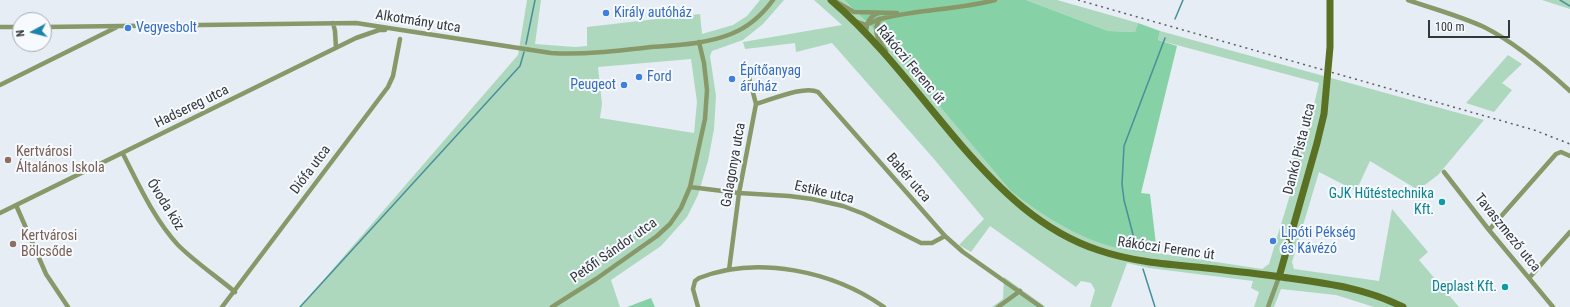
<!DOCTYPE html>
<html>
<head>
<meta charset="utf-8">
<style>
  body { margin:0 }
  #map { position:relative; width:1570px; height:307px; overflow:hidden; background:#e6edf4; font-family:"Roboto Condensed",sans-serif }
  canvas { display:block }
  .north { position:absolute; left:12px; top:12px; width:40px; height:40px; box-sizing:border-box; background:#f6fafe; border:1px solid #a9acb0; border-radius:50%; rotate:263deg; font-size:11px; font-weight:700; line-height:16px; text-align:center; color:#35383b }
  .north::after { content:''; display:block; margin:auto; width:14px; height:18px; background:#1c82ac; clip-path:polygon(50% 0,100% 100%,50% 72%,0 100%) }
  .scale { position:absolute; left:1428px; top:20px; width:82px; height:18px; box-sizing:border-box; border:2px solid #35383b; border-top:0; padding-left:5px; font-size:12px; line-height:14px; white-space:nowrap; color:#35383b; -webkit-text-stroke:3px #f6fafe; paint-order:stroke }
</style>
</head>
<body>
<div id="map">
<canvas width="1570" height="307"></canvas>
<div class="north">N</div>
<div class="scale">100 m</div>
</div>
<script>
const ctx = document.querySelector('canvas').getContext('2d');
ctx.lineJoin = 'round';
function fillPath(path, color) { ctx.fillStyle = color; ctx.fill(path, 'evenodd'); }
function stroke(path, color, width, dash) { ctx.strokeStyle = color; ctx.lineWidth = width; ctx.lineCap = dash ? 'butt' : 'round'; ctx.setLineDash(dash || []); ctx.stroke(path); }
function write(font, color, halo, rows, align = 'center') {
  ctx.font = font + ' "Roboto Condensed",sans-serif'; ctx.lineWidth = 4; ctx.setLineDash([]); ctx.textBaseline = 'middle'; ctx.strokeStyle = halo; ctx.fillStyle = color; for (const [text, x, y, turn = 0] of rows) {
    ctx.save(); ctx.translate(x, y); ctx.rotate((+turn || 0) * Math.PI / 180); ctx.textAlign = isNaN(turn) ? turn : align; if (halo) ctx.strokeText(text, 0, 0); ctx.fillText(text, 0, 0); ctx.restore();
  }
}
const green = new Path2D(`
  M527,0h14l-6,44 40,3 12,-1v-19l113,-13 2,20 31,-9 14,-9 13,-16h24l-21,24 -20,16 -31,11 -2,5 6,40 -2,33 -6,32 -10,34 -11,22 -26,29 -50,34 9,27h-320l218,-252zM691,59l6,43 -3,31 -94,-15 2,-14 -4,-37z
  M814,0h30l38,37 246,213 29,3 105,16 7,-5 24,-79 -1,-21 4,-12 9,-8 14,-61 -161,-43 2,-9 324,89 -46,55 -20,15 -48,-29 -14,30 -37,-19 -27,90 2,7 85,12 13,-72 36,43 -9,8 40,47h-85l-38,-12 -55,-6 -7,18h-20l5,-15 -8,-4 2,-7 -104,-13 -22,-5 -16,44h-21l5,-17 -4,-7 -10,-2 -5,6 -86,-61 -19,26 -12,-7 25,-26 -50,-60 -102,-116 -36,9 -1,-9 -50,6 -2,-7 99,-17z
  M1026,0h31l81,23 -3,9 -27,-1z
  M1542,0h28v9z
  M1508,55l14,9 -20,19 10,7 -18,22 -28,-9z
  M1004,277l42,30h-54l11,-8z`);
const forest = new Path2D(`
  M844,0h182l82,31 27,1 3,-9 22,8 -2,9 19,6 -36,147 9,1 7,59c-9,-1 -18,-1 -28,-3 -42,-6 -85,-33 -118,-59l-129,-154z
  M651,298l4,9h-28z`);
const stream = new Path2D(`
  M1560,0l10,6
  M1175,19l8,-19
  M526,44l9,-44
  M1136,246l-12,-46 -2,-16 2,-38 41,-108
  M1143,269l12,38
  M300,307l220,-241 4,-14`);
const street = new Path2D(`
  M1408,0c26,9 52,16 76,27 30,15 61,41 86,64
  M835,1l19,11 43,1
  M857,22l9,3 13,-6
  M333,23l2,8 1,17
  M0,27h20
  M44,27l312,-4 195,30c33,2 66,-2 100,-6 27,-2 55,-3 80,-13 18,-7 31,-19 42,-34
  M866,32c0,-8 4,-17 13,-19
  M886,51c-8,-12 -14,-20 -6,-32 38,-10 77,-9 115,-19
  M0,85l117,-58
  M756,104c15,-4 48,-19 62,-12l127,144 18,16 78,55
  M123,154c16,31 31,65 55,91 17,17 38,31 57,47
  M1444,172l45,58 64,77
  M690,187l49,6 50,3 23,3 31,7 21,8 57,29h11l13,-7
  M16,205l30,69 22,33
  M0,213l356,-175 23,-8h6
  M1489,230l67,-76 5,-2 9,4
  M729,270l10,-77 17,-89 -10,-38
  M1529,278l41,-46
  M222,307l166,-220 5,-11 7,-37
  M552,307l44,-28 61,-43 13,-12 11,-16 9,-21 15,-68 2,-29 -3,-27 -5,-21
  M698,307l-5,-18 2,-8 4,-3c58,-23 134,-7 185,29
  M998,307l22,-16
  M1268,307l11,-30`);
const secondary = new Path2D(`
  M831,0c49,42 88,96 130,145 39,45 80,86 137,105 32,11 65,14 98,17 28,3 57,6 85,10 43,6 82,10 122,30
  M1279,277l38,-134 7,-29 6,-67v-47`);
const rail = new Path2D(`
  M1078,0l456,130 36,14`);
const markers = [
  [606,13,4,"#3f7fe0"],
  [128,28,4,"#3f7fe0"],
  [639,77,4,"#3f7fe0"],
  [732,79,4,"#3f7fe0"],
  [624,85,4,"#3f7fe0"],
  [8,160,4,"#8d6e63"],
  [1442,202,4,"#0f9aa8"],
  [1273,241,4,"#3f7fe0"],
  [13,244,4,"#8d6e63"],
  [1505,287,4,"#0f9aa8"]
];
const shopNames = [
  ["Király autóház",614,13],
  ["Vegyesbolt",136,28],
  ["Építőanyag",740,71],
  ["áruház",740,87],
  ["Ford",647,77],
  ["Peugeot",616,85,"right"],
  ["Lipóti Pékség",1281,233],
  ["és Kávézó",1281,249]
];
const streetNames = [
  ["Alkotmány utca",418,22,9],
  ["Rákóczi Ferenc út",910,65,50],
  ["Hadsereg utca",192,107,-26],
  ["Dankó Pista utca",1300,149,-76],
  ["Galagonya utca",734,165,-80],
  ["Diófa utca",311,170,-53],
  ["Babér utca",908,178,49],
  ["Estike utca",824,193,13],
  ["Óvoda köz",165,205,58],
  ["Tavaszmező utca",1507,233,51],
  ["Rákóczi Ferenc út",1166,249,8],
  ["Petőfi Sándor utca",614,251,-35]
];
const educationNames = [
  ["Kertvárosi",16,152],
  ["Általános Iskola",16,168],
  ["Kertvárosi",21,236],
  ["Bölcsőde",21,252]
];
const cultureNames = [
  ["GJK Hűtéstechnika",1434,194],
  ["Kft.",1434,210],
  ["Deplast Kft.",1497,287]
];
fillPath(green, '#add8be');
fillPath(forest, '#87d1a6');
stroke(stream, '#47909a', 1.5);
stroke(street, '#889969', 4.5);
stroke(secondary, '#5a7023', 7);
stroke(rail, '#5b5f63', 1.5, [2, 4]);
for (const [x, y, r, color] of markers) { const dot = new Path2D(); dot.arc(x, y, r, 0, 2 * Math.PI); ctx.fillStyle = color; ctx.fill(dot); stroke(dot, '#f6fafe', 1.5); }
write('14px', '#366cbe', '#f6fafe', shopNames, 'left');
write('14px', '#35383b', '#f6fafe', streetNames);
write('14px', '#785e54', '#f6fafe', educationNames, 'left');
write('14px', '#0d838f', '#f6fafe', cultureNames, 'right');
</script>
</body>
</html>
